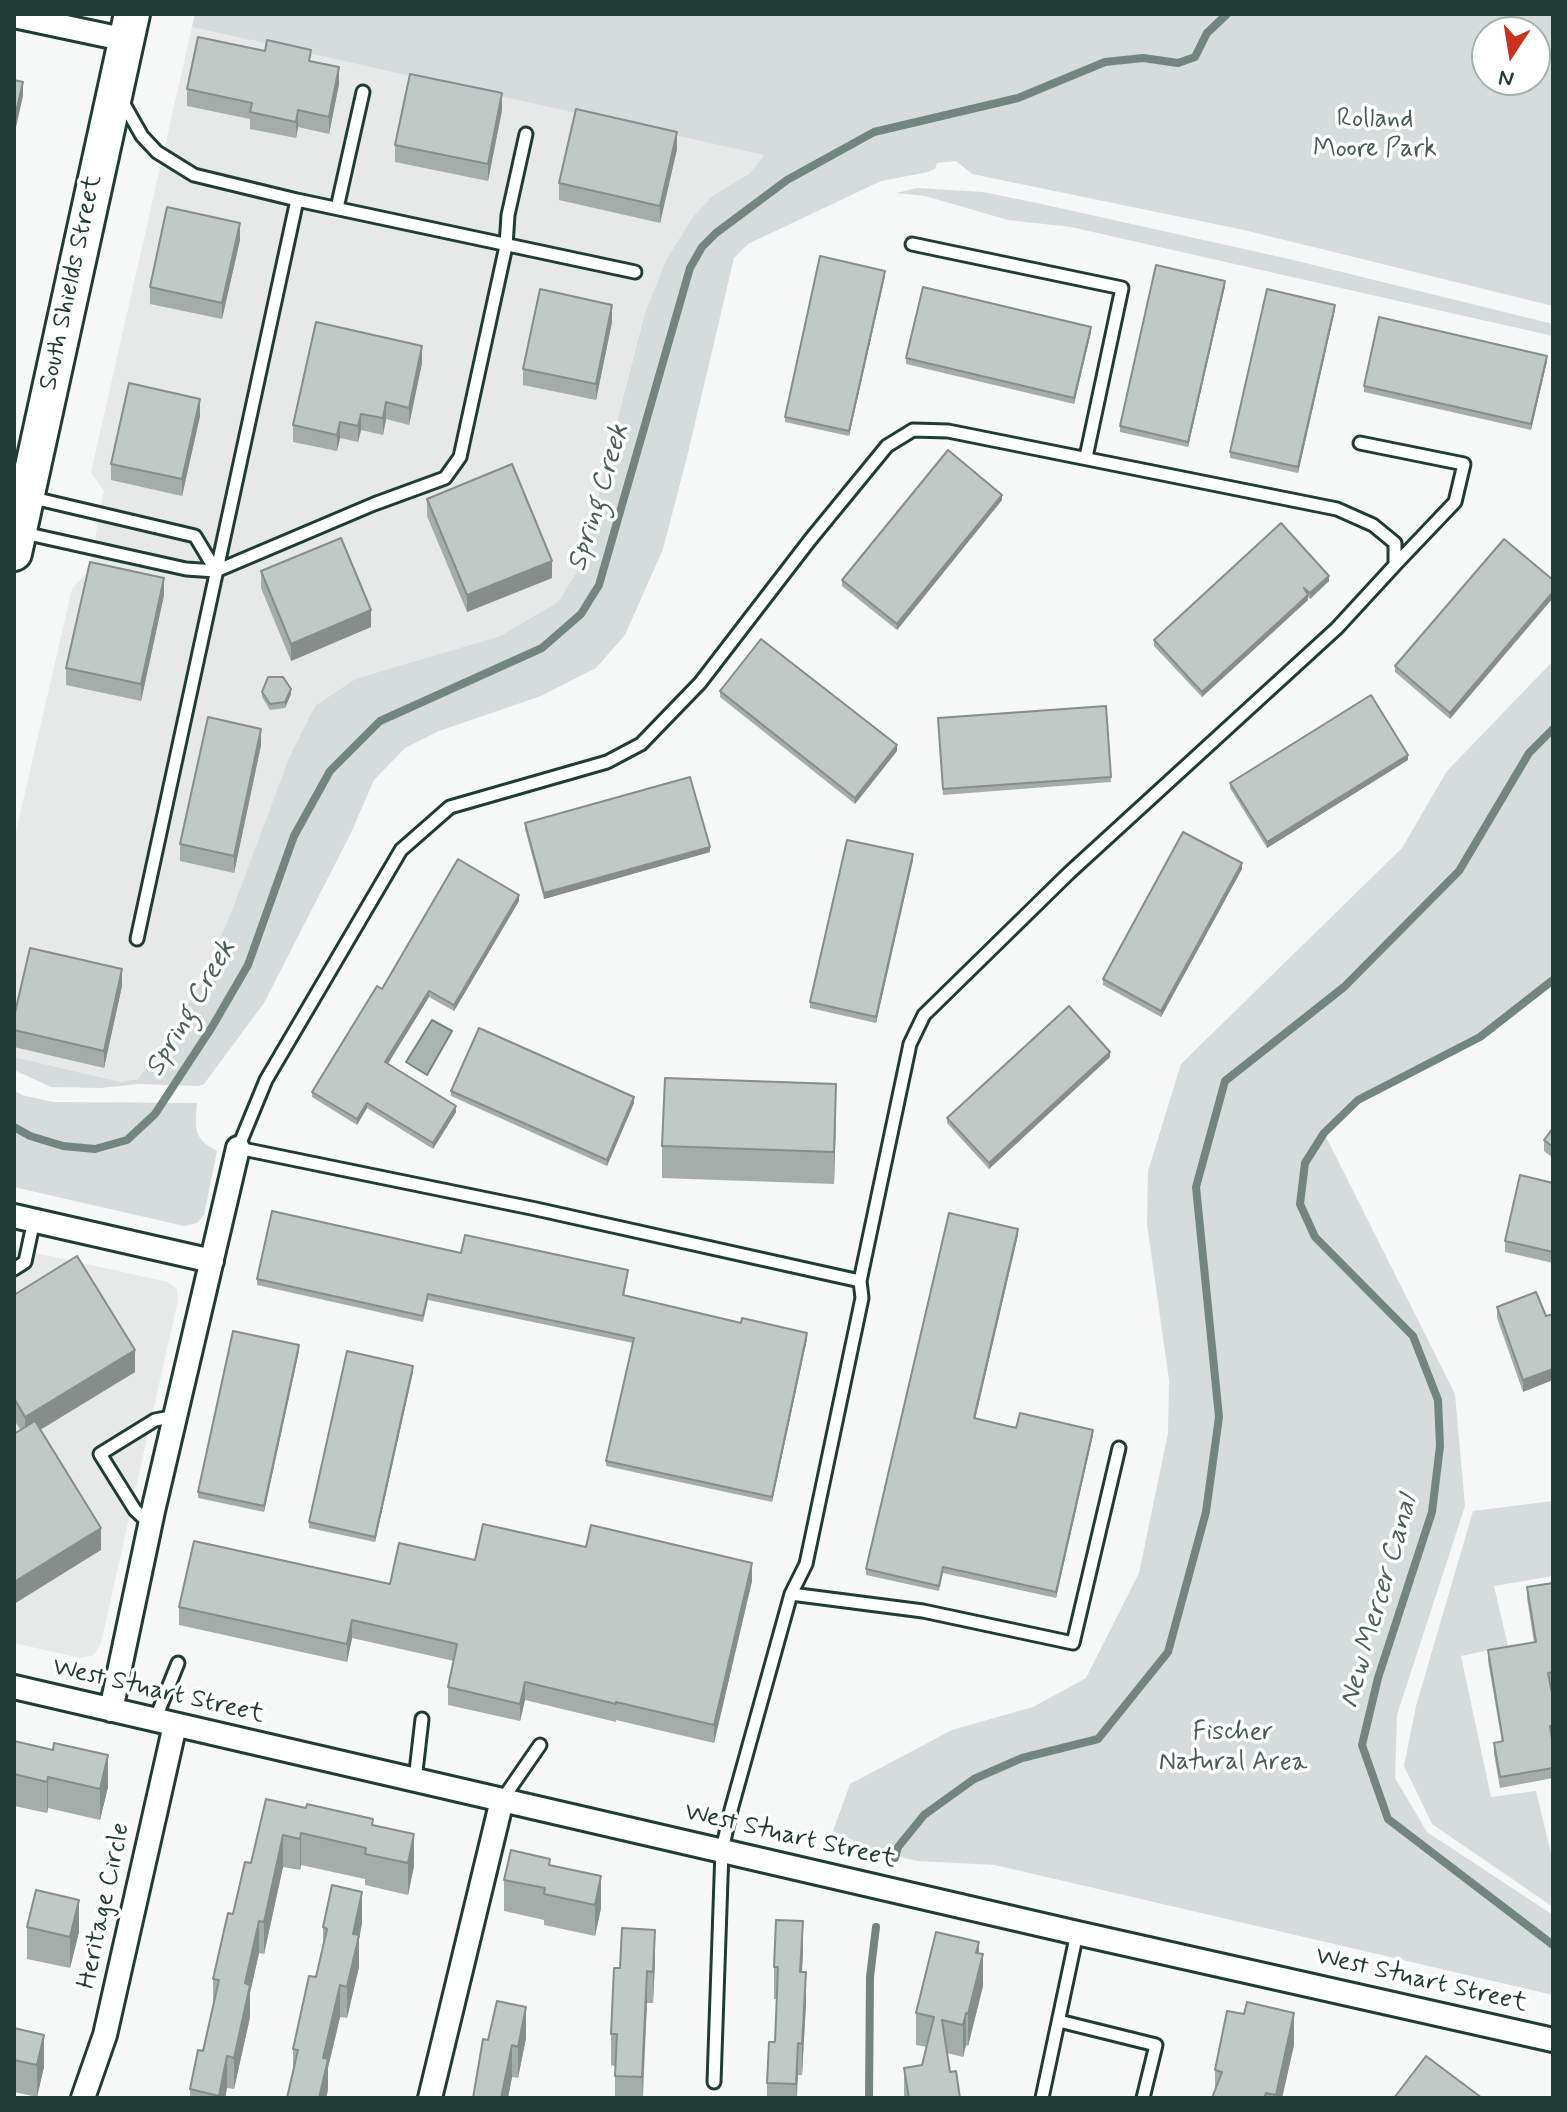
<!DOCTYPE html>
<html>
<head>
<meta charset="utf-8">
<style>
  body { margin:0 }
  #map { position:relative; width:1567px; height:2112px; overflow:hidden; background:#f6f7f7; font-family:Mynerve,sans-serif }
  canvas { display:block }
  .frame { position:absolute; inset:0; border:16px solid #1f3d34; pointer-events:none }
  .north { position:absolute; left:1471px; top:16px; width:80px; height:80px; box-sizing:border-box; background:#fff; border:2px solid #a5b1ae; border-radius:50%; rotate:192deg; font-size:22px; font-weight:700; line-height:32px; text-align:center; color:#1f3d34 }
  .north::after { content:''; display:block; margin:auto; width:28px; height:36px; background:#c8321e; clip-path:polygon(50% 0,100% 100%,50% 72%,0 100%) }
</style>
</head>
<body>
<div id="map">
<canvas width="1567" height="2112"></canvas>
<div class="frame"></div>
<div class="north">N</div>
</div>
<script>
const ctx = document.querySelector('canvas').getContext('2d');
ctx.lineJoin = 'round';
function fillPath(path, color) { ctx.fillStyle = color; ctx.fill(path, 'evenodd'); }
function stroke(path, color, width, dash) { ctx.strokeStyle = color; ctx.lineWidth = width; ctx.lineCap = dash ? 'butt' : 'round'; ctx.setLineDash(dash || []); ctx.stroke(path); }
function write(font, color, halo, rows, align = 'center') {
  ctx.font = font + ' Mynerve,sans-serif'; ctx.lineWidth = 7; ctx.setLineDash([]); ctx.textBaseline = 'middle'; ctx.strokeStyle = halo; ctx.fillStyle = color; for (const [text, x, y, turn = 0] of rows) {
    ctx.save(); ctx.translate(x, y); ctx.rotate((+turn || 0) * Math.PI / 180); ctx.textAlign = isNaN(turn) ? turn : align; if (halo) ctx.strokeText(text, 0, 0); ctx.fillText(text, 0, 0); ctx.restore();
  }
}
const built = new Path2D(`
  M192,27l573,127 -15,19 -38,23 -19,21 -27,43 -23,59 -63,247 -22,36 -58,34 -145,43 -40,27 -26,53 -57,151 -27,64 -43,72 -24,33 -17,3 -107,-25v-217l58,-251 17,-19 15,-79 -13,-19z
  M14,1248l154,34 9,7 1,11 -77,343 -7,12 -14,3 -66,-15z`);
const green = new Path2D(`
  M195,14h1358v292l-309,-76 -272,-56 -16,-13 -19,2 -2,6 -7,3 -47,9 -133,63 -14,14 -47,199 -24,92 -38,86 -29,33 -55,28 -102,35 -34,17 -31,32 -23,53 -87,170 -60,81 -6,2 -59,-2 -38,4 -50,-1 -37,-17v-13l107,25 17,-3 25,-33 42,-72 27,-64 57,-152 26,-52 40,-27 145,-43 58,-34 22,-36 64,-250 22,-56 27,-43 19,-21 38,-23 14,-18 -572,-128zM1487,32h48v48h-48z
  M917,188l66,4 54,11 252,56 264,65v12l-482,-109 -63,-7 -83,-24 -29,-3z
  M1553,661v319l-73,57 -122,63 -34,33 131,261 10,112 -68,209 -2,63 32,54 126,83v80l-558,-130 -78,-4 -38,-9 -46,-21 17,-47 102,-54 81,-23 53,-29 53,-105 29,-140 1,-53 -22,-156 1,-53 33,-107 221,-216 45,-77z
  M14,1090l8,5 31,7 144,1c-2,26 -4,35 20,48l-13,64 -7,8 -13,3 -170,-39z
  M1553,1501v75l-59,10 14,60 -47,10 30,141 45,-6 15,62h2v54l-121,-83 -28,-58 12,-60 57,-195z`);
const water = new Path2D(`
  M432,1020l20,11 -25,44 -21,-13z`);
const stream = new Path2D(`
  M1553,980l-73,57 -122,63 -34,33 -19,30 -5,41 15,33 98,99 25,64 2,46 -8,66 -54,166 -16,67 26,74 165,126
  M14,1127l16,9 33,10 32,3 32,-9 28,-26 57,-87 36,-62 46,-129 36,-65 50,-50 162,-73 39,-34 18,-29 91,-317 12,-21 14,-14 71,-53 87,-48 144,-34 87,-36 38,-4 35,5 17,-6 12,-24 20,-19
  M895,1858l3,-11 26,-32 50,-36 48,-21 76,-19 70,-87 38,-140 13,-95 -23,-230 29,-106 119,-94 115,-116 70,-118 24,-24
  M869,2098l1,-121 6,-50`);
const service = new Path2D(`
  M121,99l21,37 15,16 37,23 103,25 338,72
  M337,208l26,-116
  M912,244l210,44 -36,169
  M1360,443l104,21 -9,38 -60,63
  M29,497l166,39 21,35
  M24,533l162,36 30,2 158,-67 71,-26 15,-21 46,-211 2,-31 18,-81
  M137,939l160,-739
  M14,1269l11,-7 9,-42
  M149,1523l-14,-13 -35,-56 55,-34 21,-4
  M791,1594l132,17 150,32 46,-195
  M155,1720l23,-57
  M415,1780l7,-61
  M502,1800l38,-55
  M1059,2021l97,24 -13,53
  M714,2082l8,-232 9,-40 60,-216 15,-30 56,-266 -2,-17 50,-237 14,-29 145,-142 268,-245 58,-63v-22l-22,-18 -36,-16 -389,-78 -35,-1 -26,16 -77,94 -110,143 -59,61 -34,18 -157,45 -49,43 -135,230 -28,68 298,61 324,72
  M1042,2098l35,-165`);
const minor = new Path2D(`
  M14,16l113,24
  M14,1216l198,45
  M14,1687l1063,246 476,107
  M111,1710l42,-199 85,-363
  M83,2098l22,-63 70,-310
  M430,2098l72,-298`);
const primary = new Path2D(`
  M14,553l118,-539`);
const wall = new Path2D(`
  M311,61l28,23 -10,50 -31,-7 -2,11 -46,-9v-10l-63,-13v-17z
  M502,110l-14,71 -93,-19v-17z
  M677,149l-17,74 -101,-23v-17z
  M240,240l-18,79 -72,-15v-17z
  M885,276l-36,160 -64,-14v-5z
  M1225,286l-37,161 -68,-15v-6z
  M1335,310l-37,163 -68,-15v-6z
  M612,322l-16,78 -73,-15v-16z
  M1091,332l-17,72 -168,-40v-6z
  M1547,361l-16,69 -167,-38v-6z
  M422,363l-13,62 -23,-6 -3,16 -22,-5 -3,12 -18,-4 -3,13 -44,-9v-17z
  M200,416l-18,80 -71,-16v-16z
  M427,499l125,79 -85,34 -40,-96z
  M1002,500l-105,130 -55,-44v-6z
  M1504,539l-54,180 -55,-47v-6z
  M261,571l110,56 -80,34 -30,-73z
  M1329,581l-19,18 -2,-2v3l-106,97 -48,-51v-6z
  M164,595l-23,106 -75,-16v-17z
  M720,691l177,60 -42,53 -135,-107z
  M262,692l29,2 -6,14 -15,2 -8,-13z
  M1106,706l5,76 -168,13 -5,-77z
  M261,745l-27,128 -54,-12v-17z
  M1408,760l-141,88 -37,-60v-5z
  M525,823l185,29 -166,47 -19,-70z
  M913,860l-37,163 -66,-15v-6z
  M1242,869l-81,148 -58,-32v-6z
  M519,901l-65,110 -25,-14 -41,67 68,48 -23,37 -66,-41 -10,17 -45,-28v-5l70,-103z
  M122,986l-18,82 -90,-21v-30z
  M1110,1057l-121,112 -42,-46v-5z
  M451,1091l183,12 -27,63 -156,-70z
  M836,1116l-2,68 -172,-6v-32z
  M1553,1128v30l-9,-7v-11z
  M1553,1183v80l-48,-11v-11z
  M1018,1235l-43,184 41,9 77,7 -37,163 -113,-25 -4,18 -73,-16v-6z
  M461,1253l167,22 -4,20 183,44 -35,163 -166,-36v-5l27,-118 -205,-43 -5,22 -166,-37v-6z
  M14,1295l121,77 -95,58 61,120 -87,-130z
  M1497,1307l49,9 -23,76 -26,-74z
  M299,1351l-35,161 -66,-14v-6z
  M413,1372l-38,170 -66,-14v-6z
  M586,1547l166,34 -38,162 -98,-23v2l-91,-22 -5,21 -72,-16v-18l6,-26 -102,-23 -5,24 -168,-37v-18l211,-23 85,-24z
  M1553,1583v100h-3l3,15v38l-2,1 2,9v43v-11l-53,10 -6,-34v-11l8,-1 -14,-81v-11l46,-7 -7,-45v-11z
  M14,1741l94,46 -8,33 -52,-12 -1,5 -33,-7z
  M266,1799l107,26 41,41 -6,29 -43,-10v-6l-64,-14 -1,5 -17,-3 -19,87 -5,-1 -9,40v24l-16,72 -7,-1 -2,10h-35v-9l13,-38 10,-45v-27l20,-65 18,-51z
  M550,1865l51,43 -6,28 -51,-11v-5l-40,-9v-31z
  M362,1923l-3,16v28l-12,51 -7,-1 -12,51v22l-35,-17v-24l23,-72 7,-29v-21z
  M27,1927l52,5 -9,36 -43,-9z
  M803,1953l-1,19 4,31 -4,72h-4l-1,23h-30v-15l8,-41 2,-43h-3v-32z
  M979,1953l4,33 -15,60 -2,-1 -3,12 -16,-4 3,19 10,26h-56v-30l18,-3 5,-18 -11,-2v-32z
  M655,1961l-2,42h-6l-4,95h-28v-32l-4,-1v-31l9,-66z
  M14,2028l30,39 -7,30 -23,-5z
  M526,2038l-8,40 -6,-1 -4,21h-35l15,-58z
  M1294,2045l-12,53h-70l3,-7v-21z`);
const shadedWall = new Path2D(`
  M339,67v17l-10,50v-17z
  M23,82v14l-9,40v-15z
  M502,93v17l-14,71v-17z
  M298,110v17l-2,11v-16z
  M677,132v17l-17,74v-17z
  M240,223v17l-18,79v-16z
  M885,271v5l-36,160v-5z
  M1225,281v5l-37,161v-5z
  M612,305v17l-16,78v-16z
  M1335,305v5l-37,163v-6z
  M1091,327v5l-17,72v-6z
  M422,346v17l-13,62v-17z
  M1547,356v5l-16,69v-6z
  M200,399v17l-18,80v-17z
  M386,402v17l-3,16v-17z
  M361,414v16l-3,12v-16z
  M340,422v16l-3,13v-16z
  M1002,495v5l-105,130v-6z
  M552,561v17l-85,34v-17z
  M1329,576v5l-19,18v-6z
  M164,578v17l-23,106v-17z
  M1553,592v6l-103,121v-6z
  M1308,595v5l-106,97v-5z
  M371,610v17l-80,34v-17z
  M291,689v5l-6,14v-6z
  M261,729v16l-27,128v-17z
  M897,745v6l-42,53v-6z
  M1408,755v5l-141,88v-6z
  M710,847v5l-166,47v-6z
  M913,854v6l-37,163v-6z
  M1242,863v6l-81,148v-6z
  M519,895v6l-65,110v-6z
  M122,969v17l-18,82v-17z
  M429,991v6l-44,71v-6z
  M1110,1052v5l-121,112v-6z
  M836,1084v32l-2,68v-32z
  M634,1097v6l-27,63v-6z
  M367,1103v5l-10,17v-6z
  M456,1106v6l-23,37v-6z
  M1018,1229v6l-44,189v-6z
  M807,1333v6l-35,163v-5z
  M299,1345v6l-35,161v-6z
  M135,1350v22l-110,67v-22z
  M413,1366v6l-38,170v-5z
  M1553,1369v11l-30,12v-12z
  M1093,1430v5l-37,163v-6z
  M101,1528v22l-87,54v-22z
  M752,1563v18l-38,162v-18z
  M352,1620v18l-5,24v-18z
  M525,1682v18l-5,21v-17z
  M108,1755v32l-8,33v-31z
  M48,1777v31l-1,5v-31z
  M301,1833v32l-1,5v-31z
  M414,1834v32l-6,29v-32z
  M283,1835v32l-19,87v-32z
  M601,1876v32l-6,28v-31z
  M362,1892v31l-3,16v28l-12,51v-31l6,-53z
  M79,1900v32l-9,36v-31z
  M259,1921v32l-9,40v24l-16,72v-31l11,-75z
  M803,1921v32l-3,50v-31z
  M655,1930v31l-2,42v-31z
  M979,1942v28l4,-16v32l-15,60v-32l8,-61z
  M647,1971v32l-5,95v-21z
  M806,1972v31l-4,72v-31z
  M340,1985v32l-12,51v22l-2,8h-7l4,-40z
  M526,2007v31l-8,40v-31z
  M966,2013v32l-3,12v-32z
  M1294,2013v32l-12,53h-6z
  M44,2035v32l-7,30v-32z
  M798,2043v32l-2,23v-14z
  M512,2045v32l-4,21h-7z
  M227,2056v32l-2,10h-6z`);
const building = new Path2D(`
  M198,37l67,14 2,-11 44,10 -2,11 30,6 -10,50 -31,-7 -2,12 -46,-10 2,-9 -65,-14z
  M410,74l92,19 -14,71 -93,-19z
  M14,80l9,2 -9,39z
  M576,109l101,23 -17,74 -101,-23z
  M167,207l73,16 -18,80 -72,-16z
  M820,256l65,15 -36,160 -64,-14z
  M1156,265l69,16 -37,161 -68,-16z
  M923,287l168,40 -17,71 -168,-40z
  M540,289l72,16 -16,79 -73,-15z
  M1267,289l68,16 -37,162 -68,-15z
  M1379,317l168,39 -16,68 -167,-38z
  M316,322l106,24 -13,62 -23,-6 -3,16 -22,-4 -3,12 -18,-4 -3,13 -44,-10z
  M129,383l71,16 -18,80 -71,-15z
  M948,450l54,45 -105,129 -55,-44z
  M512,464l40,97 -85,34 -40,-96z
  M1281,523l48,53 -19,17 -6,-5 4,7 -106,97 -48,-52z
  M341,538l30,72 -80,34 -30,-73z
  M1504,539l49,41v12l-103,121 -55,-47z
  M90,562l74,16 -23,106 -75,-16z
  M761,639l136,106 -42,53 -135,-107z
  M268,677h15l8,12 -6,13 -15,2 -8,-12z
  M1371,695l37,60 -141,87 -37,-59z
  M1106,706l5,71 -168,12 -5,-71z
  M208,717l53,12 -27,127 -54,-12z
  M690,777l20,70 -166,46 -19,-70z
  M1183,832l59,31 -81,148 -58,-32z
  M847,840l66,14 -37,163 -66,-15z
  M458,859l61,36 -65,110 -25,-14 -44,71 71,44 -23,37 -66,-40 -10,16 -45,-27 65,-106 5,3z
  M30,948l92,21 -18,82 -90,-21v-13z
  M1069,1006l41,46 -121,111 -42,-45z
  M479,1028l155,69 -27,63 -156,-69z
  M665,1078l171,6 -2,68 -172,-6z
  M1553,1128v19l-9,-7z
  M1520,1175l33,8v69l-48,-11z
  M272,1211l189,42 4,-18 163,35 -5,25 118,28 1,-5 65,15 -35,164 -166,-36 28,-123 -206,-44 -5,22 -166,-37z
  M949,1213l69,16 -44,189 42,10 4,-15 73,17 -37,162 -113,-25 -4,19 -73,-17z
  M77,1256l58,94 -110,67 -11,-19v-103z
  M1536,1292l10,24 7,-2v55l-30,11 -26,-73z
  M233,1331l66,14 -35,161 -66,-14z
  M347,1351l66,15 -38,171 -66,-15z
  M35,1421l66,107 -87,54v-148z
  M483,1524l103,23 5,-22 161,38 -38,162 -98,-23v2l-91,-22 -5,22 -72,-17 9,-43 -105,-24 -5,24 -168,-37 15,-66 196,43 9,-41 76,17z
  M1553,1583v89l-5,1 5,25v28h-3l3,20v22l-53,9 -6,-34 9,-2 -15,-91 48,-8 -9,-55z
  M14,1741l39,9 1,-7 54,12 -8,34 -52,-12 -1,5 -33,-8z
  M266,1799l40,9 1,-4 66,15 -1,6 42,9 -6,29 -43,-9 1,-6 -65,-15 -1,6 -17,-4 -19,87 -5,-1 -14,62 5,2 -16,73 -7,-2 -8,40 -29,-7 8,-39 5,1 16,-71 -6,-1 15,-66 5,1 12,-52 6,1z
  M511,1850l39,9 -1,6 52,11 -6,29 -51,-11 1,-6 -41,-8z
  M332,1885l30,7 -9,42 6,1 -12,52 -7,-2 -17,73 5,1 -9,39h-32l11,-48 -5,-1 16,-73 7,1 11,-48 -4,-2z
  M36,1890l43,10 -9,37 -43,-10z
  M776,1920l27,1 -3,51h6l-4,72 -4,-1 -2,41 -29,-1 2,-41h6l3,-75h-4z
  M622,1928l33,2 -2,42 -6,-1 -5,106 -27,-1 2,-42h-6l3,-66h6z
  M936,1932l43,10 -3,11 7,1 -15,60 -2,-1 -3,12 -21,-5 8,52 6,-1 4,27h-51l-5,-30 18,-3 12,-48 -18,-4z
  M497,2001l29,6 -8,40 -6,-2 -11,53h1h-29l10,-59 5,1z
  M1247,2002l47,11 -18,82 -10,-2 -2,5h-52l10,-26 -7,-2 12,-59 17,3z
  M14,2028l30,7 -7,30 -23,-5z
  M1426,2056l56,42h-88z`);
const parkNames = [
  ["Rolland",1375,121],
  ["Moore Park",1375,151],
  ["Fischer",1233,1734],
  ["Natural Area",1233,1764]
];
const streetNames = [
  ["South Shields Street",72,283,-78],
  ["West Stuart Street",158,1692,13],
  ["West Stuart Street",790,1837,13],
  ["Heritage Circle",105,1906,-78],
  ["West Stuart Street",1421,1981,13]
];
const waterNames = [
  ["Spring Creek",600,498,-73],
  ["Spring Creek",192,1009,-60],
  ["New Mercer Canal",1380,1602,-74]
];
fillPath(built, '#e6e9e8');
fillPath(green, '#d6dcdb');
fillPath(water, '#aab5b1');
stroke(water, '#72857f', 2);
stroke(stream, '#72857f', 8);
stroke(service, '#1f3d34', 17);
stroke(minor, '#1f3d34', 28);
stroke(primary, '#1f3d34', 40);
stroke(service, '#fff', 11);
stroke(minor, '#fff', 22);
stroke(primary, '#fff', 34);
fillPath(wall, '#a5adaa');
fillPath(shadedWall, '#868d8b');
fillPath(building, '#c0c9c6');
stroke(building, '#868d8b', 2);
write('26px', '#445d55', '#fff', parkNames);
write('26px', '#1f3d34', '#fff', streetNames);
write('italic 28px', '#49615a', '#fff', waterNames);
</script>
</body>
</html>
